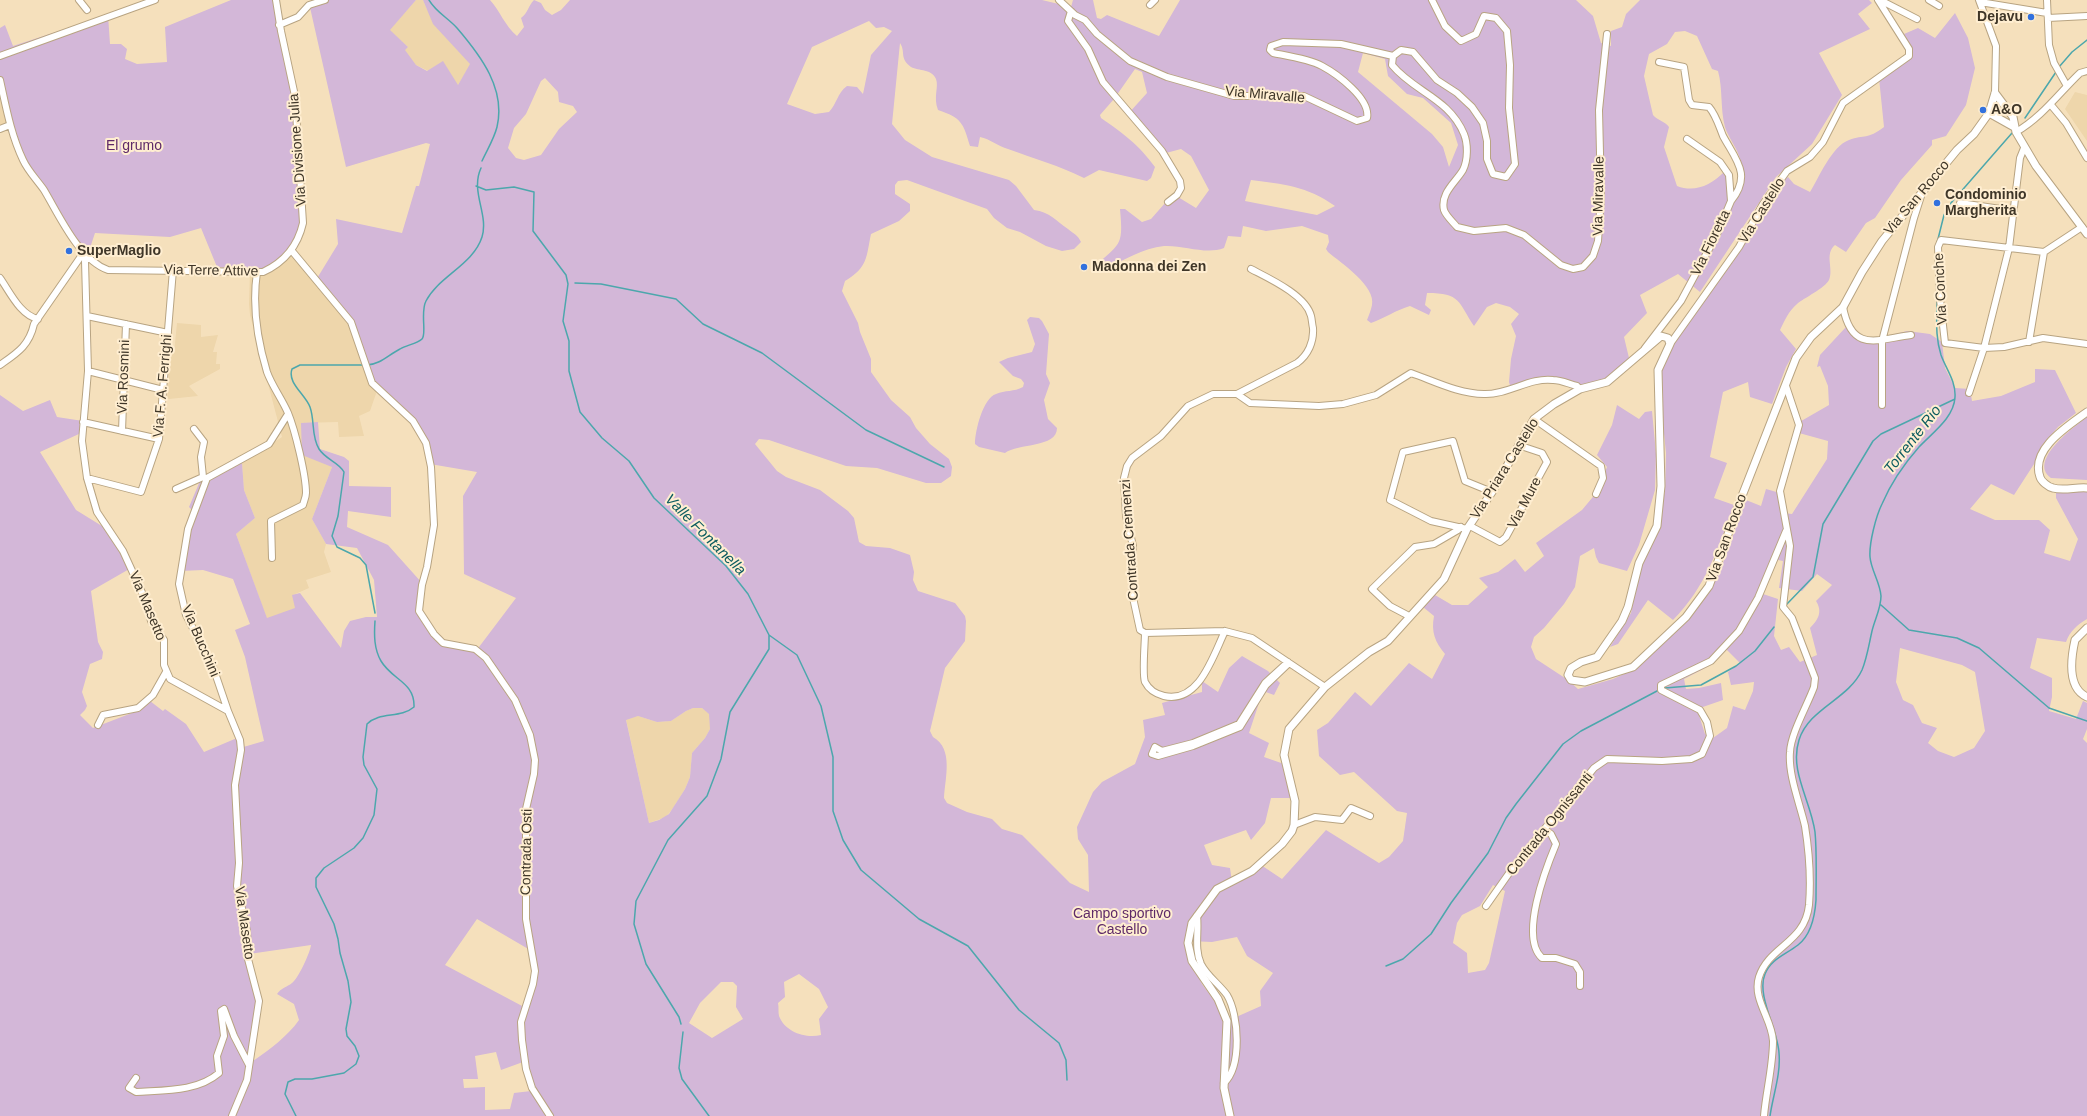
<!DOCTYPE html>
<html>
<head>
<meta charset="utf-8">
<style>
  body { margin:0 }
  canvas { display:block; background:#f5e0bc }
</style>
</head>
<body>
<canvas width="2087" height="1116"></canvas>
<script>
const ctx = document.querySelector('canvas').getContext('2d');
ctx.lineJoin = 'round';
function fillPath(path, color) { ctx.fillStyle = color; ctx.fill(path, 'evenodd'); }
function stroke(path, color, width, dash) { ctx.strokeStyle = color; ctx.lineWidth = width; ctx.lineCap = dash ? 'butt' : 'round'; ctx.setLineDash(dash || []); ctx.stroke(path); }
function write(font, color, halo, rows, align = 'center') {
  ctx.font = font + ' Helvetica,sans-serif'; ctx.lineWidth = 4; ctx.setLineDash([]); ctx.textBaseline = 'middle'; ctx.strokeStyle = halo; ctx.fillStyle = color; for (const [text, x, y, turn = 0] of rows) {
    ctx.save(); ctx.translate(x, y); ctx.rotate((+turn || 0) * Math.PI / 180); ctx.textAlign = isNaN(turn) ? turn : align; if (halo) ctx.strokeText(text, 0, 0); ctx.fillText(text, 0, 0); ctx.restore();
  }
}
const built = new Path2D(`
  M416,0h7l4,9 44,55 -13,21 -42,-20 -12,-15 4,-3 -19,-17z
  M0,88l9,40 -9,3z
  M2075,92l12,3v46l-22,-32z
  M290,251l57,68 31,69 -8,23 -11,5 5,20 -25,1 -1,-15 -37,1 31,44 -20,52 14,25 -2,8 7,20 -25,8 3,8 -16,7 3,13 -29,11 -31,-85 19,-16 -11,-28 -2,-27 40,-26 -32,-122 -1,-11 1,-33z
  M177,323l24,2v12l17,-2 -5,17h4l-1,12h4v5l-31,17 9,10 -29,3 -2,-1 4,-45h3z
  M693,708h9l8,6v15l-5,9 -13,15 -2,24 -5,12 -12,19 -7,9 -17,6 -23,-104 12,-3 19,6 14,-1 15,-10z`);
const green = new Path2D(`
  M231,0h45l18,92 7,136 -11,23 -27,21 -46,-5 -16,-39 -31,9 -75,-4 -8,24 -63,-93 -24,-76v-60l5,-3 8,21 95,-31 2,29h11l6,5 -2,10 12,5 30,-2 -2,-35z
  M318,0h98l-26,30 18,17 -3,3 11,15 11,6 16,-10 15,24 12,-21 -37,-40 -10,-24h67c10,11 15,26 27,36l7,-9 -3,-9c7,-5 7,-12 13,-18l7,3 4,7 7,5 9,-5 9,-10h472l29,7 2,-7h20l4,18 4,1 6,-4 52,21 21,-36h396l17,16 8,27 10,3v-15l11,-4 4,-13 14,-14h229l3,3 -14,11 12,15 -51,24 23,42 -30,49 -36,33 -74,112 -2,3 -22,-18 -38,21 7,18 -23,24 5,21 2,-1c-13,21 -36,24 -58,32 -20,-11 -42,-5 -62,0l-2,-7 2,-23 5,-23 -5,-12 8,-10 -9,-7 -14,-4 -9,4 -13,19c-16,-24 -13,-33 -47,-33l-2,12 6,5 -2,5 -19,-9c-14,4 -25,12 -39,17l-4,-3c2,-5 4,-10 5,-15 4,-19 -31,-42 -44,-53l-2,-3 3,-7 -1,-7 -26,-9 -36,5 -23,-5 -2,11 -13,-1 -4,12c-18,7 -40,-3 -60,-2 -21,2 -41,15 -60,23l-7,-5c25,-21 26,-21 23,-55h5l17,13 9,-3 22,-25 23,14 13,-18 -18,-34 -10,-7 -15,4 -38,-39 19,-21 -5,-21 -7,-3 -21,30 -14,16 1,3c23,16 38,27 54,49l-4,11 -4,3 -48,-11 -15,8c-26,-13 -49,-19 -76,-29 -10,-3 -18,-10 -28,-12l-2,10 -8,-1c-7,-23 -8,-28 -32,-36 -5,-13 1,-23 -2,-31 -4,-10 -17,-8 -25,-12 -12,-9 -5,-15 -11,-24l-8,81 13,16 27,17 77,23 7,6 18,24c16,2 22,11 34,19 6,5 10,6 13,13l-7,7 -12,2 -16,-5 -26,-14 -13,-4 -13,-10 -7,-9 -80,-29 -9,1 -3,4v9l15,10v7l-11,10 -28,13c-5,24 -3,33 -26,47l-3,10 16,32 2,9 11,27v13l20,28 19,17 6,11 14,16 19,15 3,8 -1,9 -10,7h-15l-49,-15 -31,-2 -77,-26 -10,-1 -4,5 22,27 9,6 34,13 28,21 6,7 5,24 7,4 24,2 20,7 4,17 -1,8 5,11 37,12 10,13 1,5 -1,20 -20,27 -15,63 3,6c21,12 12,41 11,61l3,5 20,9 25,7 10,10 20,6 48,48 19,9 -1,-37 -10,-16 -1,-12 16,-35 9,-10 33,-18 10,-27 -2,-17 22,-5 -3,-12 40,-11v-11l16,11 11,-24 13,-12 26,15 12,12 -6,12 -11,-4 -14,42 20,10 -5,14 20,7 10,34h-23l-6,25 -14,17 -5,-10 -42,15 8,20 18,3 2,14 29,-17 21,14 44,-49 53,33 10,-6 14,-16 4,-28 -10,-2 -43,-39 -14,3 -21,-19 -2,-26 11,-7 27,-31 16,14 38,-43 23,16 13,-25c-10,-12 -14,-22 -11,-38l-11,-9 12,-12 17,10h16l20,-18 -9,-9 19,-6 17,-13 10,13 19,-16 -8,-13 46,-33 15,-18 10,-25 -10,-12 15,-30 5,-20 22,14 6,-7 7,-1 4,43 -1,36 -16,55 -12,26 -28,-8 -3,-6 -2,-9 -14,8 -5,31 -11,17 -20,24 -10,9 -3,10 5,12 32,21 10,9 35,-10 20,-9 59,-56 28,-43 26,-71 15,6 5,-17 14,4 4,20 8,1 35,-55 1,-18 -29,-8 -3,-9 33,-19 -1,-19 -8,-20 -3,1 3,-12 26,-28 11,9 19,3 31,-8 23,3 12,8 3,26 10,20 15,1 2,12 29,-5 34,-14v-13l20,1 21,43 -18,14 -15,17 -7,17 -22,34 -23,-11 -21,25 25,11h44l11,10 -6,23 26,8 8,-22 -22,-41v-8h31v129c-10,6 -17,12 -21,23l-29,-4 -7,30 22,10v19l-3,14 27,8 7,-18 4,2v26l-4,10 4,4v373h-2087v-721l23,16 27,-11 7,17 26,4 -2,12 -41,19 36,58 34,21 21,37 -40,23 7,51 5,10 -1,7 -12,5 -8,28 5,14 -2,4 -5,5 13,13 44,-17 13,-10 13,10 2,-2 21,15 18,28 33,-14 3,10 24,-7 -19,-84 -10,-27 15,-6 -17,-45 -30,-9 -23,1 12,-61 -3,-3 11,-26 -1,-3 43,-15 2,27 11,28 -19,16 31,84 28,-10 -3,-13 8,-2 41,55 3,-17 6,-10 16,-4h11l-3,-37 -17,-32 -31,-4 -14,-25 20,-52 -30,-12 -1,-32 17,-1 2,27 24,8 5,4v25l42,1v30l-43,-6 -1,16 41,18 34,38 -2,29 19,30 37,9 40,-53 -52,-24 -1,-78 14,-24 -47,-8 -3,-16 -10,-19 -48,-53 -22,-57 -31,-39 22,-36 -2,-25 66,14 14,-47h3l11,-42 -4,-1 -80,24 -37,-164zM869,21l7,7 8,-1 8,4 -21,24 -8,39 -6,-7 -10,-1c-10,7 -10,18 -18,26l-14,2 -28,-10 25,-57zM1685,31l12,5 15,33 6,2c5,18 2,38 7,56 4,13 17,26 16,41 0,8 -5,19 -7,27l-3,-21 -7,-2c-13,13 -29,21 -47,14l-13,-39 5,-20c-4,-6 -11,-6 -16,-12l-9,-39 5,-22 18,-10 8,-12zM1363,53l22,6 3,17 19,18 16,4 28,25 7,22 -9,22 -6,-20 -11,-13 -74,-62zM545,78l13,14 1,10 14,4 4,6 -18,17 -18,26 -17,5 -8,-2 -8,-10 6,-20 12,-14 15,-33zM1251,180c32,4 56,6 84,26l-18,9 -72,-14zM1773,559l10,2 -4,27 23,3 15,-17 15,11 -16,16c7,11 2,19 -6,27l7,27 -17,7 -11,-15 -8,3 -7,-14 4,-37 -15,-5zM1900,648l62,17 13,7 10,59 -11,17 -20,9 -16,-6 -10,-8 9,-15 -15,-5 -9,-18 -10,-5 -7,-18zM1726,649l14,14 -12,9 3,13 23,-3 -1,9 -8,19 -12,-4 -6,22 -14,10 -8,-4 -8,-25 26,-9 -2,-17 -22,5 -13,1 -2,-10 27,-14zM693,708h9l7,6 1,15 -5,9 -13,15 -2,24 -5,12 -16,25 -10,6 -10,3 -23,-103 12,-4 19,6 14,-1 15,-10zM1493,885l12,6 -16,72 -4,7 -17,3 -1,-20 -14,-10 4,-20 5,-8 18,-9zM477,919l53,31c4,23 1,35 -6,57l-79,-42zM1237,937l10,19 26,17 -13,18 1,15 -36,16 -9,-19 -14,-19 -10,-19 -3,-24 23,1zM311,945c-1,8 -13,34 -19,38 -5,4 -11,5 -15,11l17,10 5,16c-11,16 -30,30 -46,41l5,-60 -9,-47zM799,974l20,15 9,18 -9,12 2,16c-15,4 -36,-3 -42,-19 -1,-4 0,-9 -1,-13l7,-6 -1,-15zM721,982h12l4,4 -1,21 7,12 -31,19 -23,-15 11,-20zM496,1052l5,18 22,-8 8,29 -17,2 -4,16 -25,1v-23l-21,1 -1,-9h15l-3,-23z
  M1955,13l13,25 7,30 -9,37 -20,31 -14,4v5l-31,35 -26,38 -9,5 -20,29 -11,-7c-11,9 -1,24 -6,35 -4,8 -25,18 -32,24 -9,8 -12,16 -17,26l16,19 -10,18 -14,37 -22,-7 -2,-15 -25,10 -13,65 17,6 -13,35 20,7c-16,43 -28,82 -61,115l-25,-20 -30,44 -8,3 21,-34 8,-38 26,-83 1,-39 -7,-68 5,-38 10,-9 71,-97 37,-59 6,-5 6,7 16,8c9,-15 22,-46 39,-52 16,-6 18,0 35,-13l-5,-49 26,-16 3,-19 -4,-9 14,-6 17,10z
  M1030,317l9,1 3,3 7,13 -3,40 4,9 -6,17 4,19 9,9c0,20 -39,15 -52,25l-26,-6 -4,-3c0,-13 8,-46 21,-50 9,-4 18,-2 27,-7l1,-4 -3,-4 -8,-3 -14,-14 9,-4 24,-6 3,-8 -8,-24z
  M2087,417v63l-36,-2c-24,-17 24,-52 36,-61z`);
const stream = new Path2D(`
  M429,0c7,12 19,18 28,28 24,28 49,61 40,99 -3,12 -10,23 -15,34
  M2059,67l13,-15 15,-12
  M2025,118l31,-46
  M476,186l10,4 28,-3 20,5 -1,39 33,44 2,9 -5,37 6,20v30l11,41 22,26 27,23 25,37 72,68 22,28 21,41 28,20 24,51 12,51v54l10,29 18,30 58,49 49,27 51,64 40,33 7,17 1,20
  M1937,243l7,-28 7,-12 61,-70
  M575,283l26,1 75,15 27,25 59,29 104,77 78,37
  M363,365h-63l-8,4c-5,14 13,25 18,38 5,14 1,29 9,42 7,11 20,13 25,23l-6,44 -6,20 5,11 23,11 6,7 9,48
  M367,365c14,-1 21,-10 33,-16 6,-4 17,-5 22,-10 5,-5 -2,-27 4,-38 13,-25 47,-36 56,-64 7,-23 -12,-45 -1,-69
  M1786,605l27,-28 10,-53 50,-83 8,-7 74,-35
  M1881,605l28,25 48,8 22,10 70,60 38,13
  M1665,688l36,-3 35,-19 19,-15 19,-24
  M1386,966l17,-7 28,-25 20,-31 37,-50 18,-35 10,-14 47,-60 18,-13 76,-40
  M681,1024l-2,-7 -33,-53 -12,-40 2,-23 32,-61 39,-44 14,-37 9,-47 39,-63v-14
  M683,1032l-4,36 3,11 27,37
  M296,1116l-11,-22 3,-12 7,-3h17l32,-6 12,-9 3,-8 -4,-10 -8,-10 -1,-7 5,-27 -3,-21 -8,-28 -2,-14 -4,-15 -18,-37v-9l8,-10 30,-20 9,-10 11,-23 3,-26 -13,-24 -1,-8 4,-33c13,-13 33,-5 47,-17 1,-25 -22,-27 -33,-46 -7,-12 -7,-26 -6,-40
  M1770,1116c3,-21 11,-42 9,-63 -1,-23 -23,-58 -14,-79 6,-15 20,-19 33,-29 13,-10 17,-30 18,-45 0,-20 1,-48 -1,-68 -4,-31 -26,-61 -16,-92 10,-32 49,-40 63,-70 5,-12 7,-26 10,-39 3,-12 9,-23 9,-35 -1,-14 -10,-26 -11,-39 -1,-14 6,-41 12,-53 9,-21 22,-40 37,-57 13,-14 35,-29 36,-50 1,-16 -9,-28 -14,-42 -6,-19 -4,-35 -4,-54`);
const minor = new Path2D(`
  M79,0l8,10
  M1059,0l16,15 10,5 12,14 33,27 37,16 67,19h70l53,25 10,-3c4,-19 -30,-44 -45,-52 -13,-7 -34,-10 -49,-13l-3,-3 1,-4 12,-4 58,2 52,12 -1,9c22,27 57,33 72,69 4,10 4,26 -1,36 -7,12 -23,23 -19,40 2,6 9,12 13,17l17,4 32,-3 18,7 37,30 12,4 10,-2 10,-11 5,-15 3,-45 -2,-86 8,-76
  M1929,0l10,6
  M1979,0l17,46 -1,47
  M2047,0l2,45 5,18 13,23
  M1879,1h3l35,18
  M1980,2l67,11
  M1150,5l5,-5
  M1071,11l-3,10 20,28 15,33 59,69 18,30 1,7 -4,7 -9,7
  M2048,18l39,-2
  M279,25l19,-8 11,-12 16,-5
  M0,56l155,-56
  M1393,56l8,-6 12,2 24,28 20,13 15,14 11,16 4,18v18l6,15 13,3 9,-13 -6,-56 1,-43 -3,-34 -11,-13 -12,-2 -8,18 -15,7 -16,-15 -13,-26
  M1659,62l25,5 5,33 3,5 17,2c7,8 10,19 14,29 13,24 29,39 8,65
  M0,80c6,27 11,55 23,80 5,11 14,20 21,30 15,25 35,70 64,80l155,2c22,-10 35,-27 40,-49l-8,-127 -14,-65 -5,-31
  M2051,105l15,18 21,35
  M0,129l10,-4
  M2016,132c26,-15 43,-39 64,-59l7,-2
  M1960,203l54,8
  M292,251l59,71 21,61 41,38 13,22 5,24 3,58 -7,42 -5,18 -3,26 15,23 9,9 32,6 11,9 29,42 15,35 5,25 -1,14 -8,35v110l9,52 -2,13 -12,38 1,18 4,29 6,19 18,28
  M2044,252l-103,-12 -3,7 2,52 5,44 39,5 20,-1 39,-9 44,6
  M87,255l-2,6 3,110 -6,70 5,37 10,34 26,39 21,46 7,24 13,19v25l6,14 58,32 12,29 1,10 -6,35 4,78 -2,23 10,45 1,28 11,42 -12,79 -15,36
  M1251,269c17,9 55,26 60,47 1,4 1,8 2,12 1,14 -5,27 -16,35l-60,31h-24l-25,12 -27,30 -29,22 -5,8 -3,12 2,38 7,30 -1,47 8,37 5,3 80,-2 27,7 73,49
  M257,272c-5,34 0,67 10,100 5,14 15,27 21,41 7,17 18,62 18,80 0,4 -2,8 -3,12l-32,16 1,37
  M0,278c10,14 20,37 38,41
  M1843,307c9,47 35,32 68,28
  M87,316l81,17
  M2029,342l15,-90 38,-25
  M1670,344l69,-97 24,-43 24,-33 23,-14 13,-15 20,-39 66,-47v-7l-31,-49
  M1645,348l36,-47 36,-67 14,-33 -2,-26 -9,-13 -33,-23
  M0,365c17,-12 29,-19 34,-41l50,-72
  M88,371l75,19
  M1969,393l15,-45 25,-100 11,-90 4,-10
  M1237,394l13,9 69,3 24,-2 33,-9 35,-22c23,8 48,21 73,21 24,1 46,-17 69,-14 8,0 16,4 24,6l3,3
  M1882,405v-64l32,-123 8,-25
  M1534,419l67,47 2,12 -7,16
  M83,422l76,17
  M194,429l10,13 -3,15 2,20
  M122,431l4,-107
  M87,478l54,14 18,-53 14,-169
  M207,478l-19,51 -9,55 7,31 27,52 15,44
  M176,489l27,-12 4,1 62,-34 19,-30
  M1470,526l30,16 6,-5 41,-75 -5,-9 -24,-8
  M1467,529l-36,-8 -41,-21 13,-48 50,-11 12,40 27,11
  M1409,616l-19,-10 -18,-17 43,-42 19,-3 24,-14 3,-3
  M1145,633c0,9 -3,42 0,49 4,8 11,12 19,14 35,8 49,-40 61,-65
  M1288,662l-23,21 -26,41 -46,19 -31,8 -7,-4 -3,7 6,2 35,-10 47,-19 26,-42 23,-22
  M98,725l5,-10 35,-7 15,-13 13,-23
  M1294,825l21,-8 27,3 9,-12 19,8
  M1545,830l6,4 5,10c-10,24 -37,93 -14,114h14l19,6 5,8v14
  M1486,906l26,-37 82,-101 13,-9 55,2 29,-2 11,-5 8,-18 -3,-14 -7,-12 -39,-20v-5l50,-24 28,-30 19,-33 28,-67
  M1197,916c2,15 -3,33 4,48 6,12 18,20 26,31 12,20 15,71 -3,88
  M136,1078l-7,10 7,4c28,-2 61,0 83,-19l-2,-17 7,-20 -3,-25 3,-2 10,27 15,29
  M1764,1116c2,-24 9,-50 9,-75 -1,-22 -21,-42 -14,-64 10,-31 46,-34 50,-72 2,-25 0,-54 -4,-79 -5,-22 -17,-51 -15,-74 1,-19 17,-46 24,-65l1,-9 -23,-60 -9,-11 7,-61 -10,-55 19,-66 -13,-39`);
const tertiary = new Path2D(`
  M1995,93l18,24 3,15 20,34 51,68
  M1989,113l25,14
  M2087,412c-19,14 -57,37 -47,65 1,4 8,10 13,11 11,3 23,-1 34,0
  M2087,628l-12,12c-4,18 -8,48 12,57
  M1230,1116l-6,-28 3,-67 -9,-22 -26,-38 -4,-18 4,-20 25,-34 35,-18 30,-27 10,-13 2,-6 1,-24 -11,-46 5,-26 36,-42 44,-35 19,-11 56,-62 23,-50 25,-37 42,-73 20,-15 26,-15 27,-7 54,-46 7,2 2,6 -12,26 3,116 -4,40 -18,37 -11,44 -6,14 -25,36 -16,5 -10,6 -3,7 3,5 14,2 48,-15 53,-50 23,-31 33,-90 54,-138 15,-21 32,-30 19,-35 20,-31 75,-91 17,-16 15,-21 6,-20`);
const markers = [
  [2031,17,4,"#3271de"],
  [1983,110,4,"#3271de"],
  [1937,203,4,"#3271de"],
  [69,251,4,"#3271de"],
  [1084,267,4,"#3271de"]
];
const poiNames = [
  ["Dejavu",2023,17,"right"],
  ["A&O",1991,110],
  ["Condominio",1945,195],
  ["Margherita",1945,211],
  ["SuperMaglio",77,251],
  ["Madonna dei Zen",1092,267]
];
const streetNames = [
  ["Via Miravalle",1265,95,5],
  ["Via Divisione Julia",298,150,-94],
  ["Via Miravalle",1599,196,-89],
  ["Via San Rocco",1917,198,-50],
  ["Via Castello",1762,211,-58],
  ["Via Fioretta",1711,243,-64],
  ["Via Terre Attive",211,271,1],
  ["Via Conche",1941,289,-93],
  ["Via Rosmini",124,377,-88],
  ["Via F. A. Ferrighi",163,386,-85],
  ["Via Priara Castello",1505,469,-58],
  ["Via Mure",1525,503,-62],
  ["Via San Rocco",1727,538,-70],
  ["Contrada Cremenzi",1130,540,-94],
  ["Via Masetto",147,606,67],
  ["Via Bucchini",200,641,67],
  ["Contrada Ognissanti",1550,824,-51],
  ["Contrada Osti",527,852,-89],
  ["Via Masetto",244,923,82]
];
const parkNames = [
  ["El grumo",134,146],
  ["Campo sportivo",1122,914],
  ["Castello",1122,930]
];
const waterNames = [
  ["Torrente Rio",1913,440,-52],
  ["Valle Fontanella",705,535,45]
];
fillPath(built, '#eed6ab');
fillPath(green, '#d3b7d8');
stroke(stream, '#4ca7ac', 1.5);
stroke(minor, '#b8a482', 8);
stroke(tertiary, '#b8a482', 9);
stroke(minor, '#fff', 6);
stroke(tertiary, '#fff', 7);
for (const [x, y, r, color] of markers) { const dot = new Path2D(); dot.arc(x, y, r, 0, 2 * Math.PI); ctx.fillStyle = color; ctx.fill(dot); stroke(dot, '#ffeed1', 1.5); }
write('bold 14px', '#3f3628', '#ffeed1', poiNames, 'left');
write('14px', '#3f3628', '#ffeed1', streetNames);
write('14px', '#5e2968', '#ffeed1', parkNames);
write('italic 15px', '#0d5c60', '#ffeed1', waterNames);
</script>
</body>
</html>
